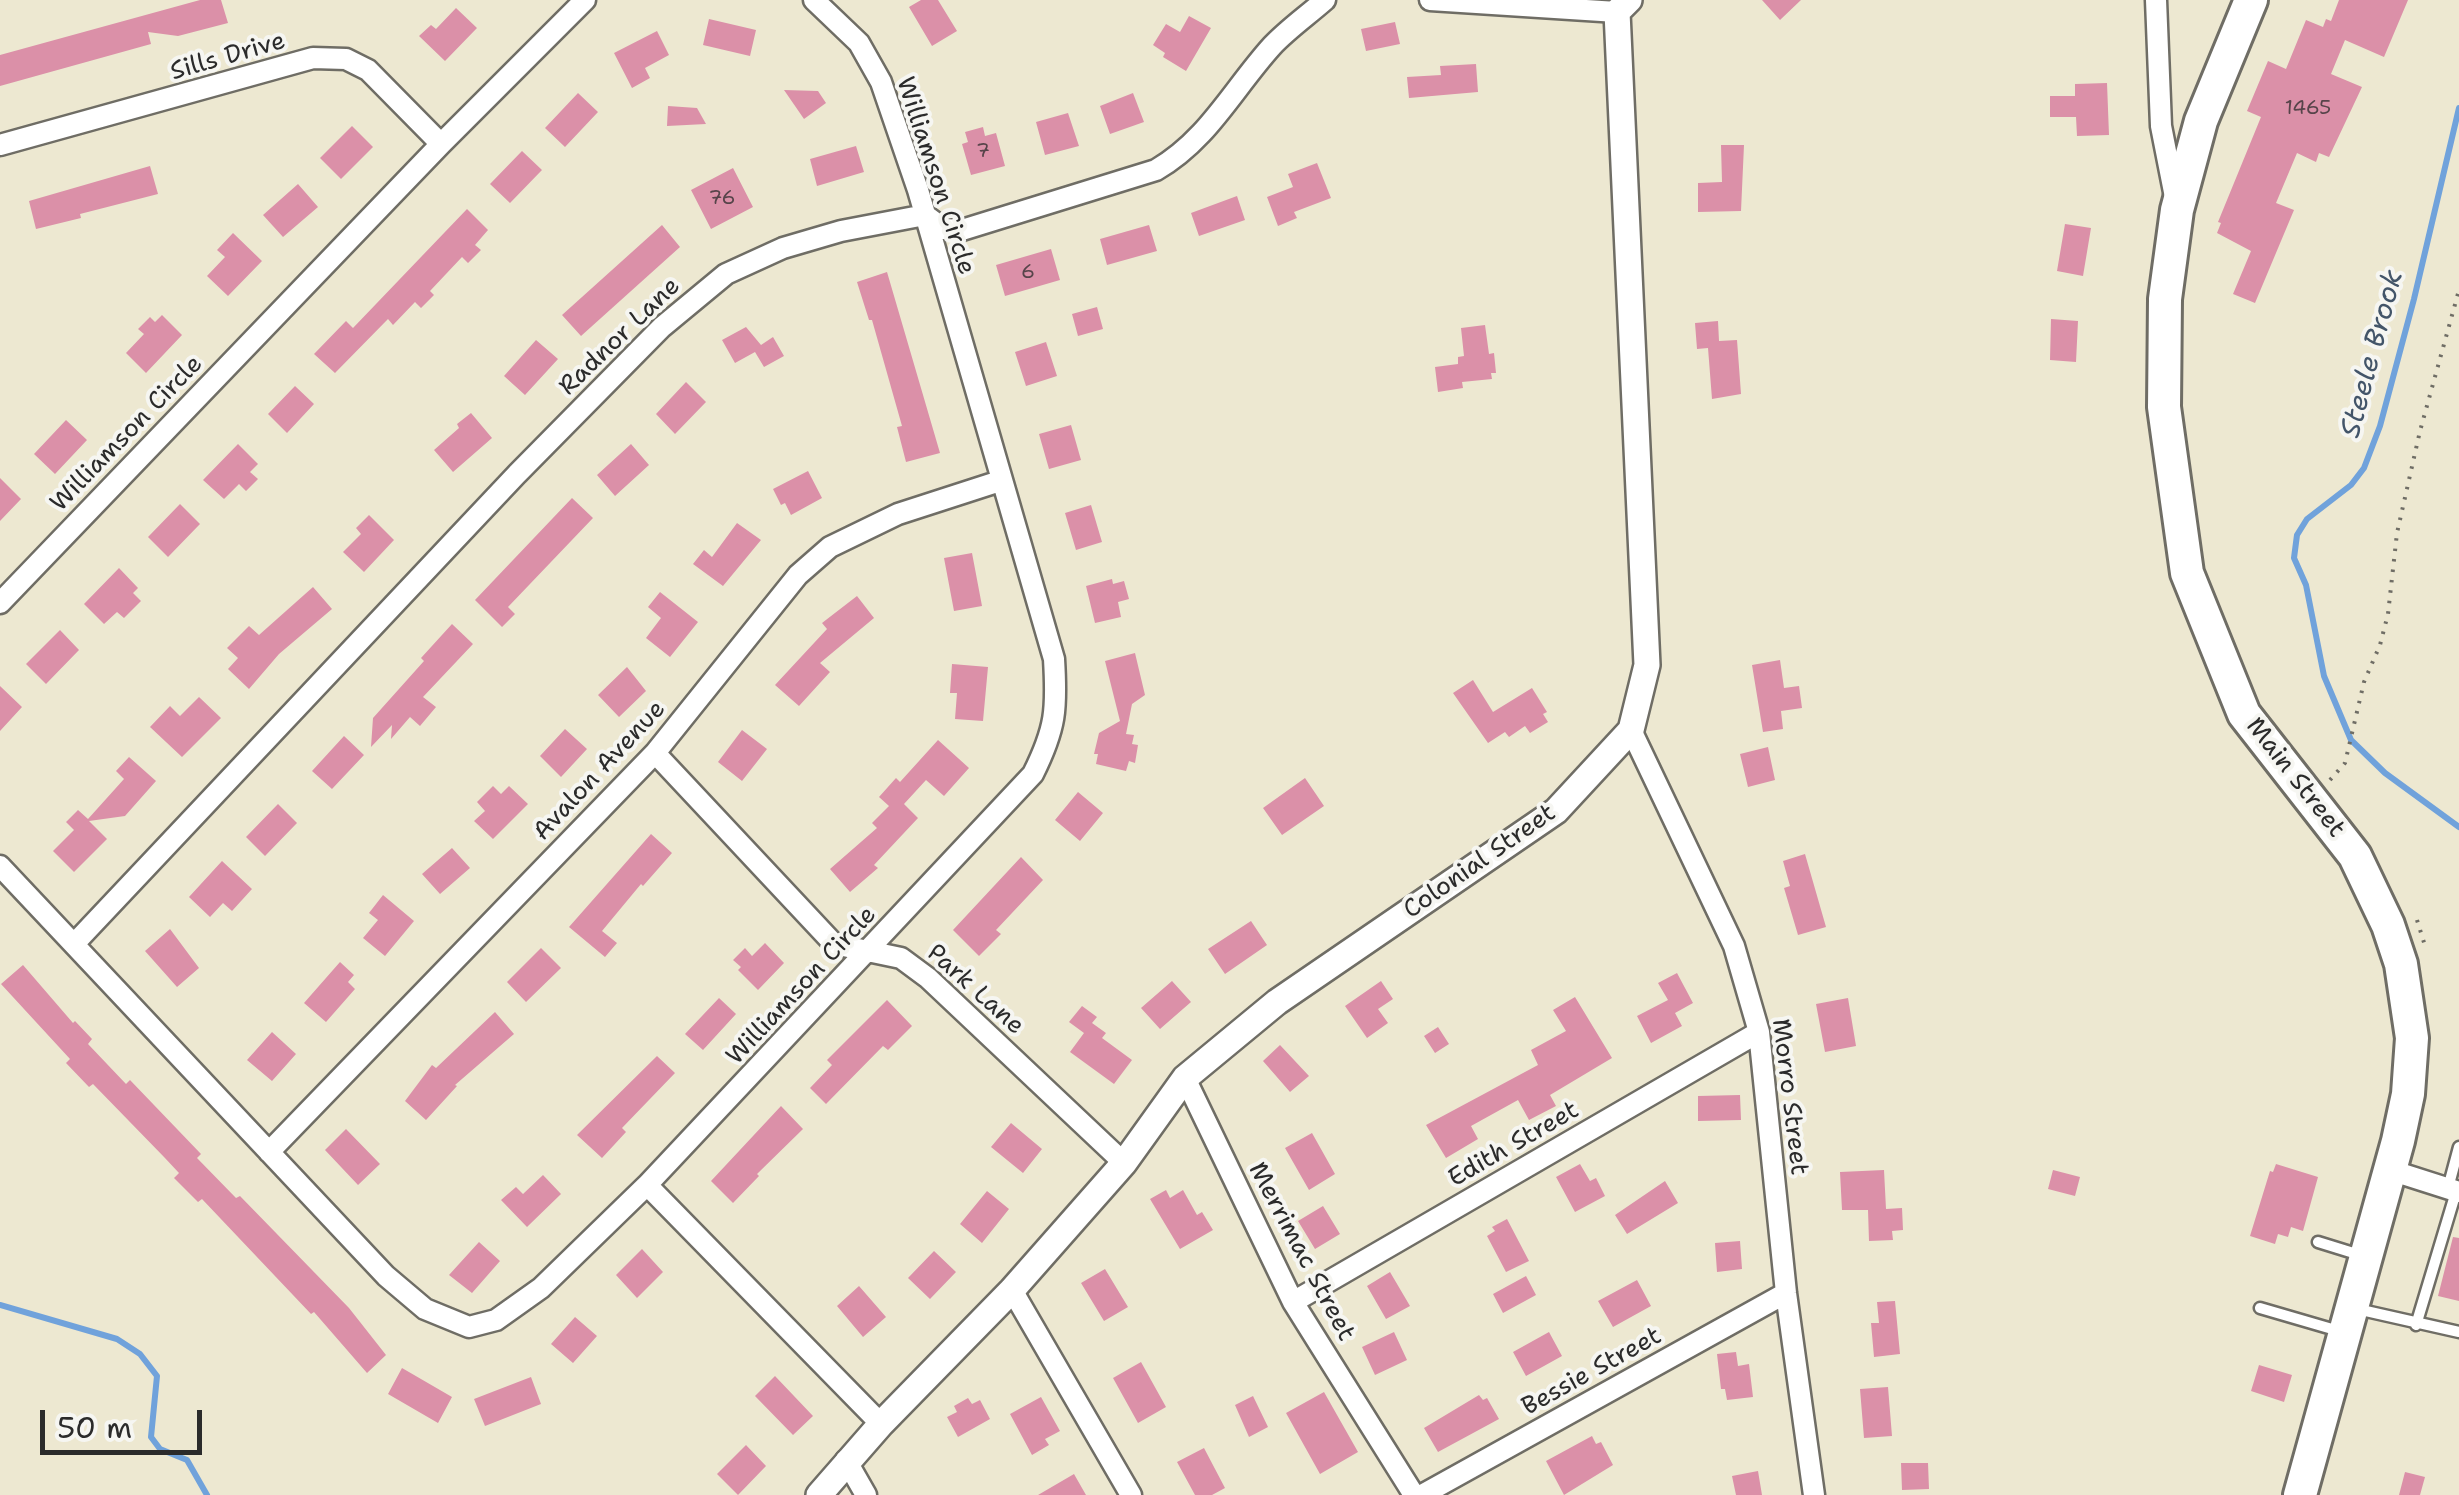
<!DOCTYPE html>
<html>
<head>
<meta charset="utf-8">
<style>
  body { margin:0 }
  #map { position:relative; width:2459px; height:1495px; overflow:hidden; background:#ede8d1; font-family:"Shantell Sans",sans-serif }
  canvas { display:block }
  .scale { position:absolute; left:40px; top:1410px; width:162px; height:45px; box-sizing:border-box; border:5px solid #2b2b2b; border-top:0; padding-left:12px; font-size:30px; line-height:35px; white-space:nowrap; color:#2b2b2b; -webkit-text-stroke:8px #f6f6f2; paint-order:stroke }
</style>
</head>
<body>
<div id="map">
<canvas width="2459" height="1495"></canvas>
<div class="scale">50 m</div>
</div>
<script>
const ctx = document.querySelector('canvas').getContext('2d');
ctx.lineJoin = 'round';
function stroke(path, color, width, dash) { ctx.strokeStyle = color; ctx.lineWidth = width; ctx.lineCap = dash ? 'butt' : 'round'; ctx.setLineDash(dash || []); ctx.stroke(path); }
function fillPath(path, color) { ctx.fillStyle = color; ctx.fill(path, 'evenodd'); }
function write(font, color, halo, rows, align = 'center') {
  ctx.font = font + ' "Shantell Sans",sans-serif'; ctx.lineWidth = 8; ctx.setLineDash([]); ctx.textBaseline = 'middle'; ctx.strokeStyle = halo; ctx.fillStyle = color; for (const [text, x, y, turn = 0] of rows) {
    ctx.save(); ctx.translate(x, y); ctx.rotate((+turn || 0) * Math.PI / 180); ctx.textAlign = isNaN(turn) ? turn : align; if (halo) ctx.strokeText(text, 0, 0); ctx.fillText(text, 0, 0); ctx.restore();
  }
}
const stream = new Path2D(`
  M2459,108l-45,191 -34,127 -16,42 -13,17 -44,34 -10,16 -3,23 12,27 18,91 27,64 34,33 74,54
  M0,1305l117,34 23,15 17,22 -6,61 9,12 27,11 20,35`);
const building = new Path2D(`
  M200,0h21l7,23 -50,13 -30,-4 3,12 -151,42v-31z
  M921,0h17l19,31 -25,15 -23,-39z
  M1762,0h39l-21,20z
  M2339,0h69l-24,57 -39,-17 -14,34 31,13 -33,70 -10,-4 -3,9 -19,-9 -21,50 18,7 -39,93 -22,-9 18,-43 -34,-18 4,-10 -3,-1 43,-105 -14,-6 21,-50 18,8 20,-49 17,7 3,-8 5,2z
  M456,8l21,20 -32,33 -26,-25 12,-11 5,4z
  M1189,16l22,12 -25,43 -23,-14 2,-4 -12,-8 13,-21 14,8z
  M709,19l47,11 -6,26 -47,-11z
  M1395,22l5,22 -34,7 -5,-22z
  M657,31l12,24 -24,13 5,10 -18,10 -18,-35z
  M1476,64l2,28 -69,6 -2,-21 34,-2 -1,-9z
  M2107,83l2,52 -32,1 -1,-19h-26v-21h25v-12z
  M784,90l34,1 8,12 -22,16z
  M578,93l20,19 -33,35 -20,-19z
  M1133,93l11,29 -34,12 -10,-28z
  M668,106l29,2 9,16 -39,2z
  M1068,113l11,33 -34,9 -9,-33z
  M352,126l21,21 -32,32 -21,-21z
  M983,127l2,9 11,-3 9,33 -34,9 -9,-31 6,-2 -3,-10z
  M1721,145h23l-3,66 -43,1v-29l24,-1z
  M856,146l8,26 -47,14 -7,-27z
  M522,151l20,19 -32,33 -20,-19z
  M1317,163l14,35 -37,14 3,6 -19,8 -11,-29 26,-10 -5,-13z
  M150,166l8,28 -78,20 1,4 -45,11 -7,-28z
  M733,168l20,39 -42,22 -20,-39z
  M298,184l20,23 -35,30 -20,-22z
  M1237,196l8,24 -46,16 -8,-23z
  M467,209l21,21 -13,15 6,5 -13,13 -6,-6 -32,34 4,4 -13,13 -6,-6 -22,23 -5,-6 -53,54 -21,-19 32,-33 7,7z
  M2065,224l26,4 -8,48 -26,-5z
  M662,225l18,22 -99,89 -19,-21z
  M1149,225l8,26 -50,14 -7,-26z
  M233,233l29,28 -34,35 -21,-20 18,-19 -8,-7z
  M1051,249l9,31 -55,16 -9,-31z
  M887,272l53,181 -34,9 -9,-35 5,-1 -30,-106h-3l-12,-38z
  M1097,307l6,22 -25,7 -6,-22z
  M162,315l20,20 -36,38 -20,-20 18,-19 -6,-5 12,-12 5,5z
  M2051,319l27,2 -2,41 -26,-2z
  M1718,321l1,20 18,-1 4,54 -29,5 -4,-51 -11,1 -2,-26z
  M1485,325l4,29 5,-1 2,20h-5l1,6 -30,3 1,6 -25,4 -3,-25 23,-3v-7l6,-1 -3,-28z
  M746,327l15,18 12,-8 11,19 -20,11 -9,-15 -20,11 -13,-23z
  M536,340l22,19 -33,36 -21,-19z
  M1046,342l11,34 -31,10 -11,-34z
  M686,382l20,20 -31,32 -19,-20z
  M295,386l19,18 -27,29 -19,-19z
  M471,413l21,25 -39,34 -19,-22 25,-22 -2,-4z
  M66,420l21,20 -32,34 -21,-20z
  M1071,425l10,35 -32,9 -10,-35z
  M238,444l20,20 -8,8 8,7 -12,12 -7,-7 -15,15 -21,-19z
  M631,444l18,21 -34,31 -18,-21z
  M808,471l14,27 -31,17 -6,-12 -4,2 -8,-16z
  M0,478l21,21 -21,22z
  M572,498l21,20 -85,89 7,7 -13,13 -27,-27z
  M180,504l20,20 -32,33 -20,-20z
  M1091,505l11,37 -26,8 -11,-37z
  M369,515l25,25 -30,32 -21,-20 18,-18 -5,-6z
  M737,523l24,17 -38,46 -30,-22 11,-14 8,7z
  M972,553l10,53 -28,5 -10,-53z
  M119,568l19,20 -5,5 8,8 -17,17 -7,-6 -13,12 -20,-20z
  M1112,579l1,5 11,-3 5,18 -11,3 3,15 -26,6 -9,-37z
  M313,587l19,22 -53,45 -30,35 -21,-20 10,-11 -11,-10 22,-22 10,9z
  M660,592l38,30 -28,35 -24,-19 15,-20 -13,-11z
  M857,596l17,22 -54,45 10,9 -31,34 -24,-21 52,-56 -5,-6z
  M452,624l21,20 -50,53 13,10 -16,19 -10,-9 -19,22 1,-14 -21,22 2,-29 51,-57 -3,-3z
  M60,630l19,20 -33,34 -20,-20z
  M1135,653l10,42 -13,9 -6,30 8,1 -2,9 6,1 -3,18 -6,-2 -3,10 -30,-7 2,-10h-4l5,-21 21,-12 -15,-60z
  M1780,660l4,28 15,-2 3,22 -21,3 2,18 -20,3 -11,-67z
  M952,664l36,3 -5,54 -28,-2 2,-26h-7z
  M627,667l19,24 -27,26 -21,-22z
  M1473,680l20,32 39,-24 15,24 -4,2 5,8 -18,11 -5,-7 -16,11 -4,-5 -17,11 -35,-50z
  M0,686l22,21 -22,24z
  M199,697l22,21 -39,39 -32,-30 20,-21 10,10z
  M565,729l22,20 -26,28 -21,-21z
  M742,730l25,19 -25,32 -24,-19z
  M344,736l20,19 -32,34 -20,-18z
  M938,740l31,28 -25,28 -18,-16 -22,24 14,14 -44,47 4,3 -28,24 -20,-23 47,-41 -5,-5 17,-17 -10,-9 17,-19 4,4z
  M1768,747l7,33 -27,7 -8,-33z
  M129,757l27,24 -31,35 -36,5 18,18 -33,33 -21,-21 21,-21 -8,-8 12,-12 10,9 36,-40 -8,-8z
  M1305,778l19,28 -42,29 -19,-27z
  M493,786l8,8 8,-8 19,18 -35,35 -19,-18 11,-10 -8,-9z
  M1078,792l25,21 -23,28 -25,-21z
  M278,804l19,19 -32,33 -19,-19z
  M651,834l21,19 -29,33 -2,-2 -39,47 15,12 -12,14 -36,-30z
  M452,848l18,20 -30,26 -18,-20z
  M1805,854l21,73 -28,8 -14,-47 6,-2 -7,-25z
  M1021,857l22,23 -47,50 5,4 -22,22 -26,-26z
  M222,861l30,28 -20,22 -9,-8 -13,14 -21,-20z
  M383,895l31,26 -29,35 -22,-18 15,-18 -9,-7z
  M1251,921l16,24 -42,29 -17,-25z
  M170,929l29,39 -22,19 -32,-36z
  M765,943l19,20 -26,27 -20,-20 3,-3 -8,-7 12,-12 7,8z
  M541,948l20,20 -35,34 -19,-20z
  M340,962l14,13 -6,7 7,7 -29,33 -22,-19z
  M23,965l50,58 2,-2 17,18 -4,5 38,40 4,-4 71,74 -4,4 39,40 4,-2 109,112 37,47 -19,18 -53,-61 -3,2 -109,-115 -4,3 -24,-24 5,-5 -15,-16 -71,-73 -4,3 -23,-24 4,-4 -69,-75z
  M1677,973l16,30 -18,10 7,13 -31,17 -14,-27 31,-16 -10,-17z
  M1172,981l19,21 -31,27 -19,-21z
  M1381,981l12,18 -15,10 10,14 -21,15 -22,-32z
  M1575,997l37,61 -62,37 6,11 -27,14 -11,-20 -47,26 7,13 -32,19 -20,-33 112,-60 -7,-15 35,-19 -13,-21z
  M719,998l17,16 -33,36 -18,-16z
  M1848,998l8,48 -31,6 -9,-48z
  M887,1000l25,26 -24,24 -5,-4 -57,58 -16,-16 22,-23 -5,-5z
  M1082,1006l15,11 -5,6 14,10 -4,5 30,22 -18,24 -44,-32 14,-19 -15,-11z
  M495,1012l19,22 -59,51 2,1 -31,34 -21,-19 27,-36 4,3z
  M1438,1027l11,17 -14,9 -11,-17z
  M272,1032l24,22 -24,27 -25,-21z
  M1280,1045l29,31 -19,16 -27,-31z
  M657,1056l18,17 -53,55 4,4 -24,26 -25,-23z
  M1740,1095l1,25 -43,1v-25z
  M781,1106l22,23 -46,45 2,2 -26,27 -22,-22z
  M1011,1123l31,26 -19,24 -32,-26z
  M346,1129l34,35 -22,21 -33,-35z
  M1312,1133l23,41 -26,16 -24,-42z
  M1580,1164l10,17 6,-3 9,18 -30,16 -19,-35z
  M2276,1164l42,13 -15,54 -12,-4 -3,10 -10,-3 -3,10 -25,-8 20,-65 3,1z
  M1884,1170l2,39 16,-1 1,22 -11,1 1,9 -24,1 -1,-31h-26l-2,-38z
  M2053,1170l27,7 -5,19 -27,-7z
  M543,1175l18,19 -34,33 -26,-27 15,-13 7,7z
  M1665,1181l13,22 -51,31 -12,-19z
  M1166,1190l4,8 13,-8 14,25 5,-3 11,18 -33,19 -30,-50z
  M987,1191l22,18 -27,34 -22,-19z
  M1323,1206l17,28 -25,15 -17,-28z
  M1507,1219l22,42 -23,11 -19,-36 8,-5 -3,-4z
  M2453,1237l6,1v63l-21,-5z
  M1740,1241l2,28 -25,3 -2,-29z
  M479,1242l21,19 -28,32 -23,-18z
  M642,1249l21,23 -26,26 -21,-23z
  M934,1251l22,21 -26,27 -22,-21z
  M1105,1269l23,38 -24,14 -23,-38z
  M1390,1272l20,34 -24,13 -19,-33z
  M1526,1276l10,19 -33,18 -10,-19z
  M1637,1280l14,26 -38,21 -15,-26z
  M859,1286l27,31 -23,20 -26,-31z
  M1895,1301l5,53 -26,3 -3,-34h8l-2,-21z
  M575,1317l22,19 -24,27 -22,-19z
  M1394,1332l13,28 -32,15 -13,-28z
  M1549,1332l13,24 -36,20 -13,-24z
  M1736,1352l2,14 11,-2 4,33 -26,3 -2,-11h-4l-4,-35z
  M1141,1362l25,45 -28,16 -25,-45z
  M2259,1365l33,10 -8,27 -33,-11z
  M402,1368l50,29 -14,26 -50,-29z
  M775,1376l38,40 -20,19 -38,-39z
  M531,1377l10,27 -56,22 -11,-27z
  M1888,1387l4,49 -28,2 -4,-49z
  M1324,1392l34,60 -38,22 -34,-61z
  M1479,1395l4,5 4,-2 12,21 -61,33 -14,-24z
  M1253,1396l15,31 -19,10 -14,-32z
  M1041,1397l19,34 -15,8 4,6 -17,10 -22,-41z
  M968,1398l4,6 8,-4 10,19 -32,18 -11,-20 10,-5 -3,-6z
  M1592,1436l4,8 5,-2 12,23 -49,30 -18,-34z
  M746,1445l20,21 -28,29 -21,-21z
  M1204,1448l21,40 -13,7h-17l-18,-33z
  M1901,1463h27l1,26 -27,1z
  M1758,1471l4,24h-26l-4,-19z
  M2405,1472l20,5 -5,18h-21z
  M1074,1474l12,21h-48z`);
const path = new Path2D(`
  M2330,780l15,-17 19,-81 16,-37 8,-31 9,-81 23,-102 39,-141
  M2417,920l9,29`);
const service = new Path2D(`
  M2448,1188l11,-41
  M2318,1242l42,13
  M2260,1308l79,23
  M2357,1309l102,23
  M2416,1325l40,-133`);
const minor = new Path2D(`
  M1430,0l187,12
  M2156,0l5,126 14,71
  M0,145l313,-87 33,1 22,11 73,74
  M0,603l441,-459 144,-144
  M1631,730l103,216 25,86 27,261 28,202
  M655,753l179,191 67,14 27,20 196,185
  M0,866l386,410 39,33 44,18 27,-7 45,-32 106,-103 386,-411c23,-46 24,-65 21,-115l-136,-469 -37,-108 -22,-39 -45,-43
  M74,944l443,-470 145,-147 64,-53 57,-26 58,-17 84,-16 19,14 18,1 194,-60c52,-30 77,-81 116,-124 16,-17 36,-31 53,-46
  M1185,1078l108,224 121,193
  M269,1152l386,-399 143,-178 32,-28 68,-33 102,-33
  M2390,1170l69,22
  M647,1185l234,239
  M1012,1290l119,205
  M1293,1302l466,-270
  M846,1460l20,35
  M1422,1495l364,-202`);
const tertiary = new Path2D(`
  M819,1495l62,-71 131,-134 112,-127 61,-85 92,-76 279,-191 75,-81 16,-65 -30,-653 12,-12`);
const primary = new Path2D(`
  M2251,0l-50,121 -24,89 -12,89 -1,108 23,166 57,141 111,142 33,69 13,39 11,74 -4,56 -10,47 -98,354`);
const numberNames = [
  ["1465",2308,109],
  ["7",983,152],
  ["76",722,199],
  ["6",1028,273]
];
const streetNames = [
  ["Sills Drive",228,57,-16],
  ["Williamson Circle",935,176,72],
  ["Radnor Lane",620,337,-44],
  ["Williamson Circle",127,434,-46],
  ["Avalon Avenue",600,771,-47],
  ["Main Street",2295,778,52],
  ["Colonial Street",1480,862,-35],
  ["Williamson Circle",802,986,-47],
  ["Park Lane",975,990,42],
  ["Morro Street",1789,1097,83],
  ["Edith Street",1514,1145,-30],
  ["Merrimac Street",1301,1252,62],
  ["Bessie Street",1592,1372,-29]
];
const waterNames = [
  ["Steele Brook",2373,354,-75]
];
stroke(stream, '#70a2db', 6);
fillPath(building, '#db90a8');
stroke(service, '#6f6d65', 15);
stroke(minor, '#6f6d65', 25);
stroke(tertiary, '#6f6d65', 30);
stroke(primary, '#6f6d65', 38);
stroke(path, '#6f6d65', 4, [2.5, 8]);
stroke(service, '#fff', 10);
stroke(minor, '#fff', 20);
stroke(tertiary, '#fff', 25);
stroke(primary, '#fff', 32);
write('20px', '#57444a', null, numberNames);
write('25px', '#2b2b2b', '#f6f6f2', streetNames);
write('italic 28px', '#435569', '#f6f6f2', waterNames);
</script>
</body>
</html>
